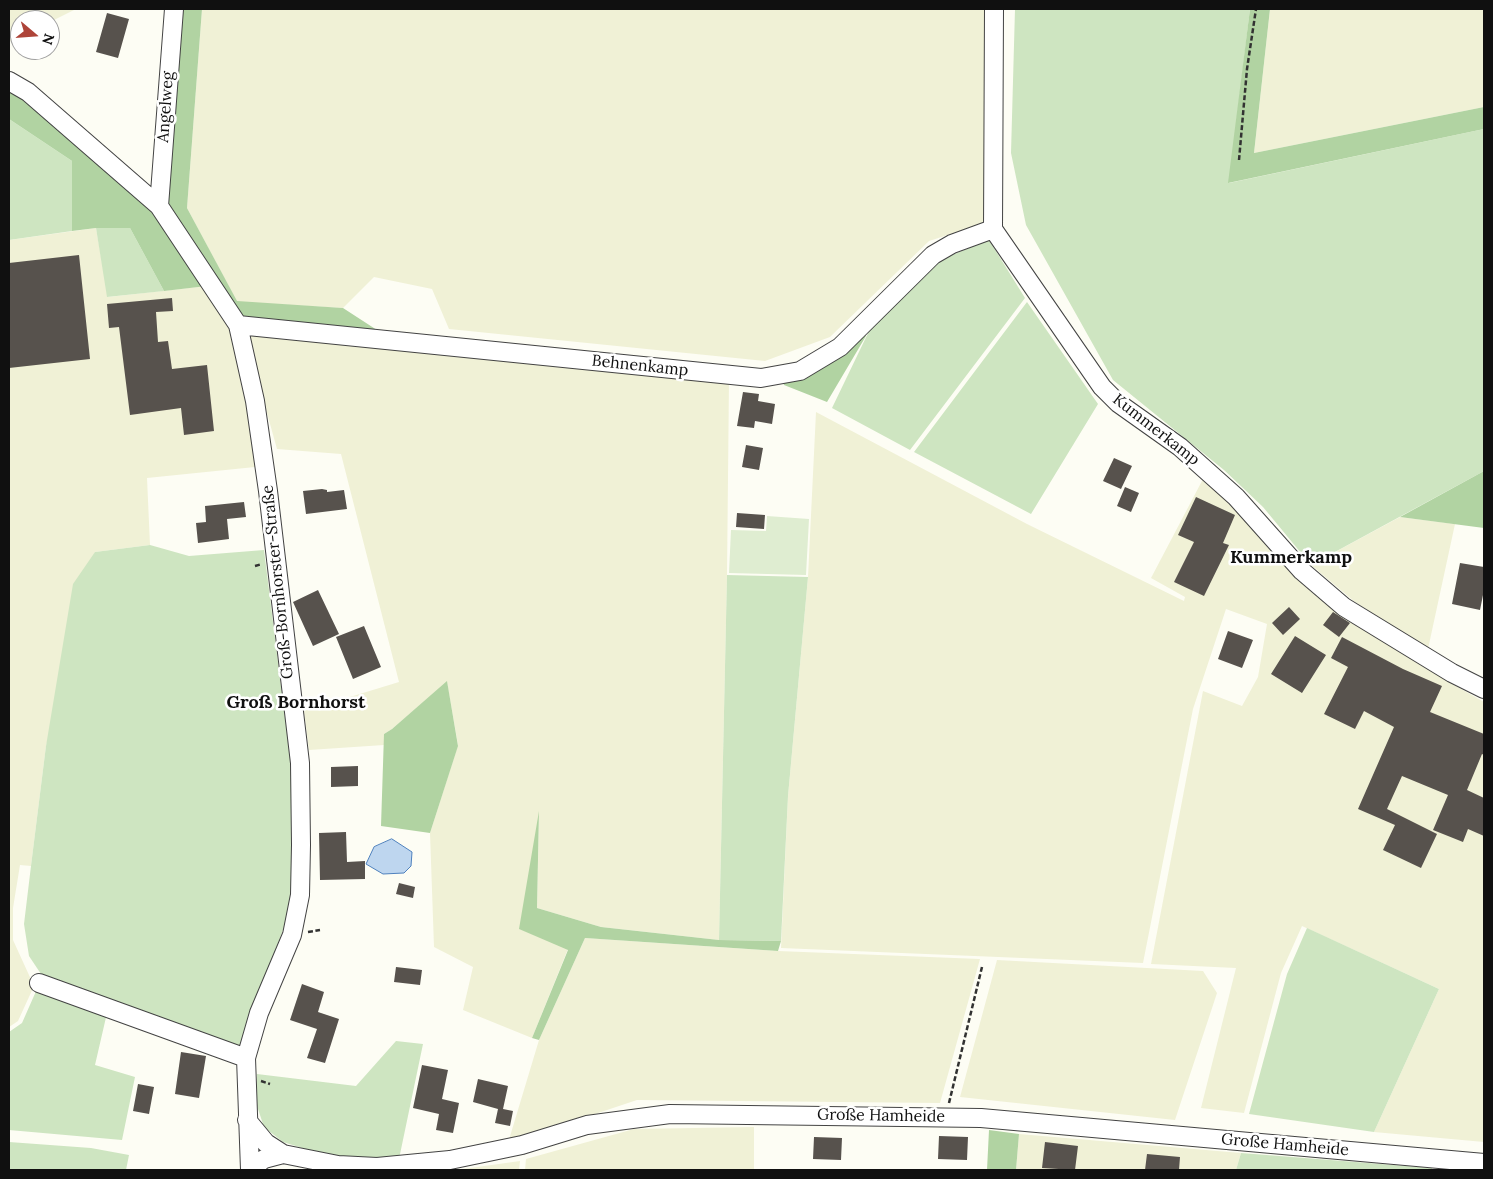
<!DOCTYPE html>
<html>
<head>
<meta charset="utf-8">
<style>
  body { margin:0 }
  #map { position:relative; width:1493px; height:1179px; overflow:hidden; background:#fdfdf4; font-family:Lora,serif }
  canvas { display:block }
  .frame { position:absolute; inset:0; border:10px solid #101010; pointer-events:none }
  .north { position:absolute; left:10px; top:10px; width:50px; height:50px; box-sizing:border-box; background:#fff; border:1px solid #9f9f9f; border-radius:50%; rotate:108deg; font-size:14px; font-weight:700; line-height:20px; text-align:center; color:#101010 }
  .north::after { content:''; display:block; margin:auto; width:18px; height:22px; background:#ae4439; clip-path:polygon(50% 0,100% 100%,50% 72%,0 100%) }
</style>
</head>
<body>
<div id="map">
<canvas width="1493" height="1179"></canvas>
<div class="frame"></div>
<div class="north">N</div>
</div>
<script>
const ctx = document.querySelector('canvas').getContext('2d');
ctx.lineJoin = 'round';
function fillPath(path, color) { ctx.fillStyle = color; ctx.fill(path, 'evenodd'); }
function stroke(path, color, width, dash) { ctx.strokeStyle = color; ctx.lineWidth = width; ctx.lineCap = dash ? 'butt' : 'round'; ctx.setLineDash(dash || []); ctx.stroke(path); }
function write(font, color, halo, rows, align = 'center') {
  ctx.font = font + ' Lora,serif'; ctx.lineWidth = 5; ctx.setLineDash([]); ctx.textBaseline = 'middle'; ctx.strokeStyle = halo; ctx.fillStyle = color; for (const [text, x, y, turn = 0] of rows) {
    ctx.save(); ctx.translate(x, y); ctx.rotate((+turn || 0) * Math.PI / 180); ctx.textAlign = isNaN(turn) ? turn : align; if (halo) ctx.strokeText(text, 0, 0); ctx.fillText(text, 0, 0); ctx.restore();
  }
}
const farmland = new Path2D(`
  M9,9h67l-26,13 -30,-2v16l-11,6z
  M202,9h784l-1,214 -56,18 -99,96 -65,24 -316,-32 -17,-40 -58,-12 -31,31 -106,-6 -50,-94z
  M1270,9h214v98l-230,46z
  M96,228l12,69 99,-11 23,45 17,69 8,67 -108,11 3,67 -55,7 -49,194 -15,120 -11,-1 -7,43v32l21,46 -16,35 -9,6v-787z
  M245,334l484,46 -2,195 -8,365 -118,-13 -64,-19 2,-92 -19,113 48,20 -36,89 -69,-28 10,-43 -39,-20 -4,-114 28,-88 -11,-63 -55,47 -8,5v11l-75,5 -5,-39 95,-29 -58,-228 -64,-5z
  M816,412l211,112 157,77 1,-4 -34,-19 52,-99 151,143 88,56 42,24v440l-110,-10 65,-143 -137,-63 -21,47 -37,140 -43,-5 35,-140 -85,-4 52,-273 39,15 16,-29 9,-53 -41,-15 -33,100 -50,254 -362,-15 7,-152 20,-219z
  M1400,517l55,7 -27,125 -73,-47 -44,-37z
  M585,938l193,13 202,8 -40,144 -303,-3 -129,43 31,-103z
  M997,960l206,11 14,22 -42,127 -215,-23z
  M754,1127v43h-229l1,-11 108,-30z
  M1019,1134l222,19 -5,17h-220z
  M520,1161l-1,9h-63z`);
const green = new Path2D(`
  M1015,9h235l-21,174 255,-54v342l-173,94 -48,-58 -39,-37 -111,-90 -87,-155 -15,-72z
  M9,119l63,42v70l-63,9z
  M96,228h34l34,63 -57,6z
  M989,240l36,58 -115,152 -78,-42 38,-79 67,-68z
  M1027,302l71,102 -67,110 -117,-62z
  M150,545l39,11 75,-6 28,224 1,129 -55,147 -195,-73 -14,-21 -5,-32 7,-58 15,-120 27,-162 22,-32z
  M727,575l81,2 -20,219 -7,145 -62,-1z
  M1307,928l132,61 -65,143 -125,-18 38,-140z
  M37,989l70,24 -12,52 40,12 -13,63 -113,-10v-98l13,-9z
  M396,1041l27,3 -24,115 -55,2 -61,-19 -19,-15 -8,-24 1,-29 99,12z
  M9,1142l82,6 38,7 -3,15h-117z
  M1241,1153l191,15v2h-196z`);
const forest = new Path2D(`
  M178,9h24l-15,199 50,93 106,7 37,24 -140,-10 -76,-116z
  M1250,9h20l-16,144 230,-46v22l-256,54z
  M9,89l19,11 129,111 50,75 -43,5 -34,-63h-34l-24,3v-70l-63,-42z
  M862,330l4,6 -39,66 -43,-17 -2,-5 26,-3 33,-25z
  M1484,471v57l-84,-11z
  M447,681l11,65 -28,87 -49,-7 3,-92 8,-5z
  M539,811l-2,97 64,19 118,13 62,1 -3,10 -193,-13 -46,102 -7,-2 36,-88 -49,-21z
  M989,1130l30,4 -3,36h-29z`);
const pitch = new Path2D(`
  M767,516l42,3 -3,56 -77,-2 2,-43 35,1z`);
const water = new Path2D(`
  M392,839l20,13 -1,14 -7,7 -21,1 -17,-10 8,-17z`);
const building = new Path2D(`
  M107,13l22,6 -11,39 -22,-6z
  M79,255l11,104 -81,9v-105z
  M172,298l1,13 -17,1 2,30 10,-1 4,28 35,-4 7,66 -30,4 -3,-27 -51,7 -11,-88 -10,1 -2,-24z
  M743,392l16,2 -1,7 17,3 -3,20 -17,-3 -1,7 -17,-2z
  M746,445l17,3 -4,22 -17,-3z
  M1114,458l18,8 -11,23 -18,-8z
  M1125,487l14,6 -8,19 -14,-6z
  M322,489l5,1v2l17,-2 3,19 -41,5 -3,-23z
  M1196,497l39,18 -12,28 6,2 -25,51 -30,-14 20,-40 -16,-7z
  M244,502l2,15 -19,2 2,20 -31,4 -2,-20 10,-1 -1,-16z
  M737,513l28,2 -1,14 -28,-2z
  M1460,563l24,4v23l-4,20 -28,-6z
  M318,590l21,44 -26,12 -20,-44z
  M1289,607l11,12 -17,16 -11,-12z
  M1333,612l17,11 -11,14 -16,-12z
  M364,626l17,41 -28,12 -17,-42z
  M1228,631l25,9 -11,28 -24,-9z
  M1295,636l31,19 -24,38 -31,-19z
  M1342,637l61,32 39,17 -12,26 54,22v21l-2,-1 -15,36 17,8v38l-16,-7 -5,13 -30,-12 15,-35 -46,-19 -15,33 50,25 -16,34 -38,-18 12,-25 -37,-16 36,-82 -30,-16 -9,18 -31,-15 24,-47 -17,-9z
  M358,766v20l-27,1v-20z
  M346,832l1,30 18,-1v18l-45,1 -1,-47z
  M399,883l16,4 -2,11 -17,-4z
  M396,967l26,3 -2,15 -26,-3z
  M302,984l22,8 -6,20 21,7 -14,44 -18,-5 10,-29 -27,-9z
  M181,1052l25,4 -7,42 -24,-4z
  M422,1065l26,5 -6,29 17,4 -6,30 -17,-3 3,-16 -26,-6z
  M478,1079l30,7 -5,23 10,2 -3,15 -15,-3 3,-14 -25,-7z
  M138,1084l16,3 -5,27 -16,-3z
  M939,1136l29,1 -1,23 -29,-1z
  M814,1137l28,1 -1,22 -28,-1z
  M1045,1142l33,4 -3,24 -33,-2z
  M1147,1154l33,3 -1,13h-34z`);
const path = new Path2D(`
  M1239,160l8,-91 9,-60
  M255,566l7,-2
  M308,932l12,-2
  M261,1081l9,3
  M949,1103l33,-136`);
const minor = new Path2D(`
  M994,9l-1,220 109,158 16,16 62,44 56,50 66,74 42,36 108,66 32,16
  M9,81l19,11 131,114 79,119 17,76 13,90 32,272 1,82 -1,50 -8,40 -33,78 -13,45 4,112
  M159,206l15,-197
  M238,325l523,53 39,-7 40,-24 93,-92 19,-11 41,-15
  M39,983l207,75
  M247,1120l19,23 17,11
  M250,1170l14,-11 19,-5 55,11 39,2 73,-7 72,-15 65,-20 83,-11 311,4 503,45`);
const streetNames = [
  ["Angelweg",166,107,-86],
  ["Behnenkamp",640,366,6],
  ["Kummerkamp",1156,430,38],
  ["Groß-Bornhorster-Straße",278,582,-96],
  ["Große Hamheide",881,1116,1],
  ["Große Hamheide",1285,1145,5]
];
const neighbourhoodNames = [
  ["Kummerkamp",1291,558],
  ["Groß Bornhorst",296,703]
];
fillPath(farmland, '#f0f1d6');
fillPath(green, '#cee5c1');
fillPath(forest, '#b1d3a2');
fillPath(pitch, '#dfedd1');
fillPath(water, '#bed6ef');
stroke(water, '#4f81bd', 1);
fillPath(building, '#57524d');
stroke(minor, '#434343', 20);
stroke(path, '#323232', 2.5, [5, 2.5]);
stroke(minor, '#fff', 18);
write('16px', '#101010', '#fff', streetNames);
write('bold 18px', '#101010', '#fff', neighbourhoodNames);
</script>
</body>
</html>
